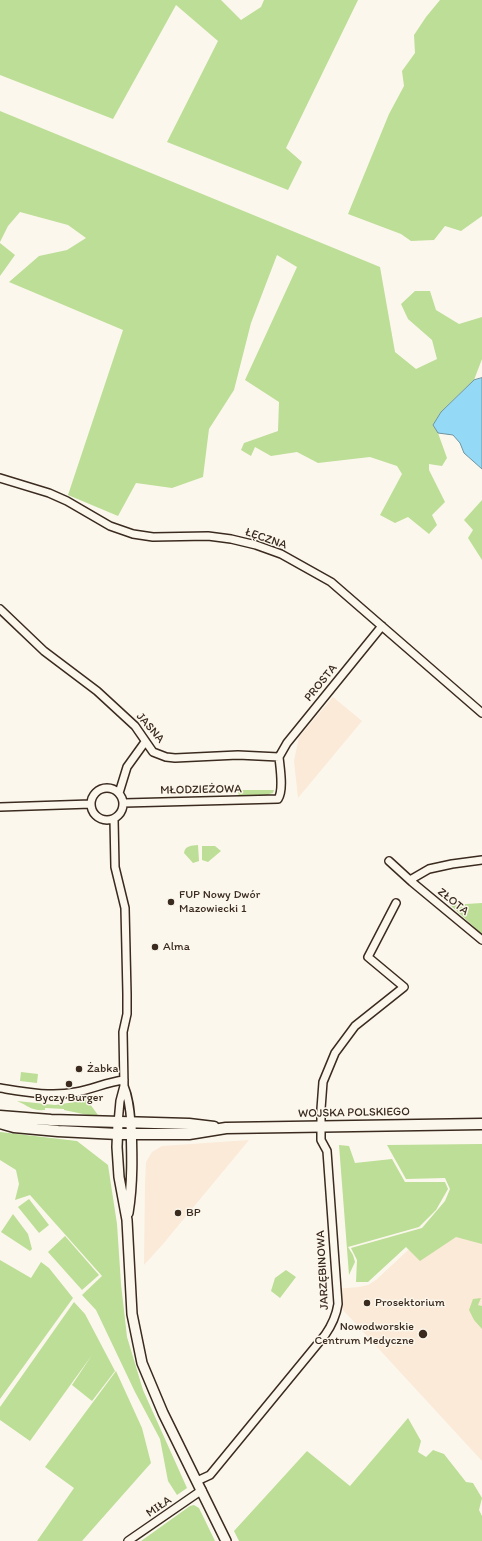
<!DOCTYPE html>
<html>
<head>
<meta charset="utf-8">
<style>
  body { margin:0 }
  canvas { display:block; background:#fbf7ec }
</style>
</head>
<body>
<canvas width="482" height="1541"></canvas>
<script>
const ctx = document.querySelector('canvas').getContext('2d');
ctx.lineJoin = 'round';
function fillPath(path, color) { ctx.fillStyle = color; ctx.fill(path, 'evenodd'); }
function stroke(path, color, width, dash) { ctx.strokeStyle = color; ctx.lineWidth = width; ctx.lineCap = dash ? 'butt' : 'round'; ctx.setLineDash(dash || []); ctx.stroke(path); }
function write(font, color, halo, rows, align = 'center') {
  ctx.font = font + ' Itim,sans-serif'; ctx.lineWidth = 3; ctx.setLineDash([]); ctx.textBaseline = 'middle'; ctx.strokeStyle = halo; ctx.fillStyle = color; for (const [text, x, y, turn = 0] of rows) {
    ctx.save(); ctx.translate(x, y); ctx.rotate((+turn || 0) * Math.PI / 180); ctx.textAlign = isNaN(turn) ? turn : align; if (halo) ctx.strokeText(text, 0, 0); ctx.fillText(text, 0, 0); ctx.restore();
  }
}
const built = new Path2D(`
  M333,697l29,24 -64,77 -4,-37 5,-24z
  M249,1140l-86,104 -19,21 1,-81 1,-22 6,-10 10,-6z
  M482,1181v280l-139,-151 -4,-7 -4,-14 24,-2 9,-2 8,-5z`);
const green = new Path2D(`
  M0,0h221l20,20 20,-13 3,-7h94l-72,148 16,14 -14,28 -121,-48 51,-101 -42,-36 -63,114 -113,-44z
  M440,0h42v216l-21,15 -16,-5 -11,14 -23,1 -10,-7 -53,-20 41,-100 15,-28 -2,-15 13,-18 -1,-18 12,-18z
  M0,111l380,156 15,85 21,17 21,-10 -5,-19 -24,-21 -7,-15 14,-13h15l6,19 23,14 23,-7v42l-8,21 -33,32 -8,13 5,8 9,25 -5,8 -13,-2v6l16,32 -13,13 5,10 -8,9 -21,-17 -13,6 -15,-8 22,-41 -5,-8 -27,-9 -52,6 -21,-11 -26,4 -16,-9 -4,9 -10,-6 3,-7 34,-12 1,-29 -34,-22 52,-113 -20,-12 -26,68 -17,67 -25,39 -6,48 -31,11 -36,-5 -18,33 -50,-21 55,-165 -114,-48 30,-26 28,-6 19,-12 -18,-13 -48,-13 -12,14 -8,16z
  M0,243l15,12 -15,21z
  M482,500v60l-14,-22 5,-8 -9,-10z
  M238,790h36l-1,3 -4,1 -1,3h-29z
  M198,845l1,16 -6,2 -9,-10c1,-8 8,-7 14,-8z
  M202,846h13l6,5 -13,11 -6,-2z
  M482,903v31l-32,-29z
  M21,1072l17,2 -1,9 -17,-2z
  M87,1100l11,15h-10l-24,-5v-1l-19,-1v2c-14,1 -16,-4 -28,-9l38,4z
  M0,1132l77,9 31,24 9,59 4,60 6,53 16,53 44,98 -10,7 -9,-14 -8,-42 -25,-47 -39,-82 -14,-15 20,-19 -72,-81 -15,5 4,-16 -3,-14 -16,-10z
  M482,1144v100l-26,-7 -36,24 -14,-14 -38,35h-12l1,-22 -6,-12 71,-20 23,-27 5,-12 -5,-11 -39,1 -19,-34z
  M339,1145l10,1 6,17 37,-4 13,23h40l3,7 -12,21 -17,17 -71,20 5,8 2,7 -6,13z
  M29,1199l20,26 -10,8 -21,-26z
  M13,1214l15,20 4,15 -2,2 -29,-19z
  M65,1236l34,39 -17,15 -34,-38z
  M0,1260l31,18 10,-16 8,6 24,30 -73,101z
  M286,1270l10,7 -16,21 -9,-7 4,-13z
  M481,1298l-3,7 4,1v23l-8,-9 -5,-10 4,-11z
  M74,1302l11,12 30,57 -23,30 -20,-16 20,-30 -62,86 -30,-21v-13z
  M116,1371l26,57 9,35 -69,78h-45l37,-53 -29,-21z
  M408,1418l13,23 -3,11 8,5 7,-7 11,4 22,28 7,1 9,15 -3,12 3,6v25h-243l-5,-10 73,-80 43,35z
  M194,1505l5,3 16,33h-74l49,-35z`);
const water = new Path2D(`
  M482,378v91l-18,-16 -4,-10 -7,-8 -15,-2 -5,-8 8,-13 33,-32z`);
const minor = new Path2D(`
  M0,478l49,15 18,8 43,25 23,8 20,3 55,-1 23,3 25,6 25,9 50,28 151,131
  M0,609l44,42 53,40 38,35 18,26 13,5 9,1 63,-3 41,2
  M279,757l8,-14 95,-117
  M91 804a16 16 0 1 1 32 0a16 16 0 1 1-32 0Z
  M119,793l8,-26 18,-25
  M124,803l154,-4c6,-9 2,-31 1,-42
  M0,807l91,-3
  M114,819l1,48 10,41 2,86v20l-4,18 1,54 -4,15 -2,22
  M389,861l23,21 70,58
  M410,880l19,-11 23,-5 30,-4
  M124,1086c5,12 6,24 7,37
  M0,1088c25,4 51,9 76,4 17,-3 31,-10 48,-12
  M197,1481l13,-6 115,-140c7,-10 11,-18 13,-31l-11,-153 -6,-11v-31l2,-27 12,-29 20,-27 49,-39 -36,-30 28,-54
  M128,1541l74,-51`);
const tertiary = new Path2D(`
  M118,1123l-1,24 2,30 8,43 5,94 10,49 21,50 63,128
  M128,1213c5,-30 4,-60 3,-90`);
const secondary = new Path2D(`
  M0,1116l51,4 138,4 25,3
  M0,1123l14,4 44,4 60,3h71l37,-6 256,-4`);
const markers = [
  [171,902,4,"#3b2a1e"],
  [155,947,4,"#3b2a1e"],
  [79,1069,4,"#3b2a1e"],
  [69,1084,4,"#3b2a1e"],
  [178,1213,4,"#3b2a1e"],
  [367,1303,4,"#3b2a1e"],
  [423,1334,5,"#3b2a1e"]
];
const streetNames = [
  ["ŁĘCZNA",266,539,19],
  ["PROSTA",321,683,-51],
  ["JASNA",150,728,49],
  ["MŁODZIEŻOWA",201,790,-1],
  ["ZŁOTA",453,902,39],
  ["WOJSKA POLSKIEGO",354,1113,-1],
  ["JARZĘBINOWA",323,1270,-93],
  ["MIŁA",159,1507,-34]
];
const poiNames = [
  ["FUP Nowy Dwór",179,895],
  ["Mazowiecki 1",179,909],
  ["Alma",163,947],
  ["Żabka",87,1069],
  ["Byczy Burger",69,1098,"center"],
  ["BP",186,1213],
  ["Prosektorium",375,1303],
  ["Nowodworskie",414,1327,"right"],
  ["Centrum Medyczne",414,1341,"right"]
];
fillPath(built, '#fbead8');
fillPath(green, '#bdde97');
fillPath(water, '#94daf6');
stroke(water, '#7094a0', 1);
stroke(minor, '#3b2a1e', 10);
stroke(tertiary, '#3b2a1e', 12);
stroke(secondary, '#3b2a1e', 13);
stroke(minor, '#fbf7ec', 7);
stroke(tertiary, '#fbf7ec', 9);
stroke(secondary, '#fbf7ec', 10);
for (const [x, y, r, color] of markers) { const dot = new Path2D(); dot.arc(x, y, r, 0, 2 * Math.PI); ctx.fillStyle = color; ctx.fill(dot); stroke(dot, '#fbf7ec', 1.5); }
write('12px', '#3b2a1e', '#fbf7ec', streetNames);
write('12px', '#3b2a1e', '#fbf7ec', poiNames, 'left');
</script>
</body>
</html>
